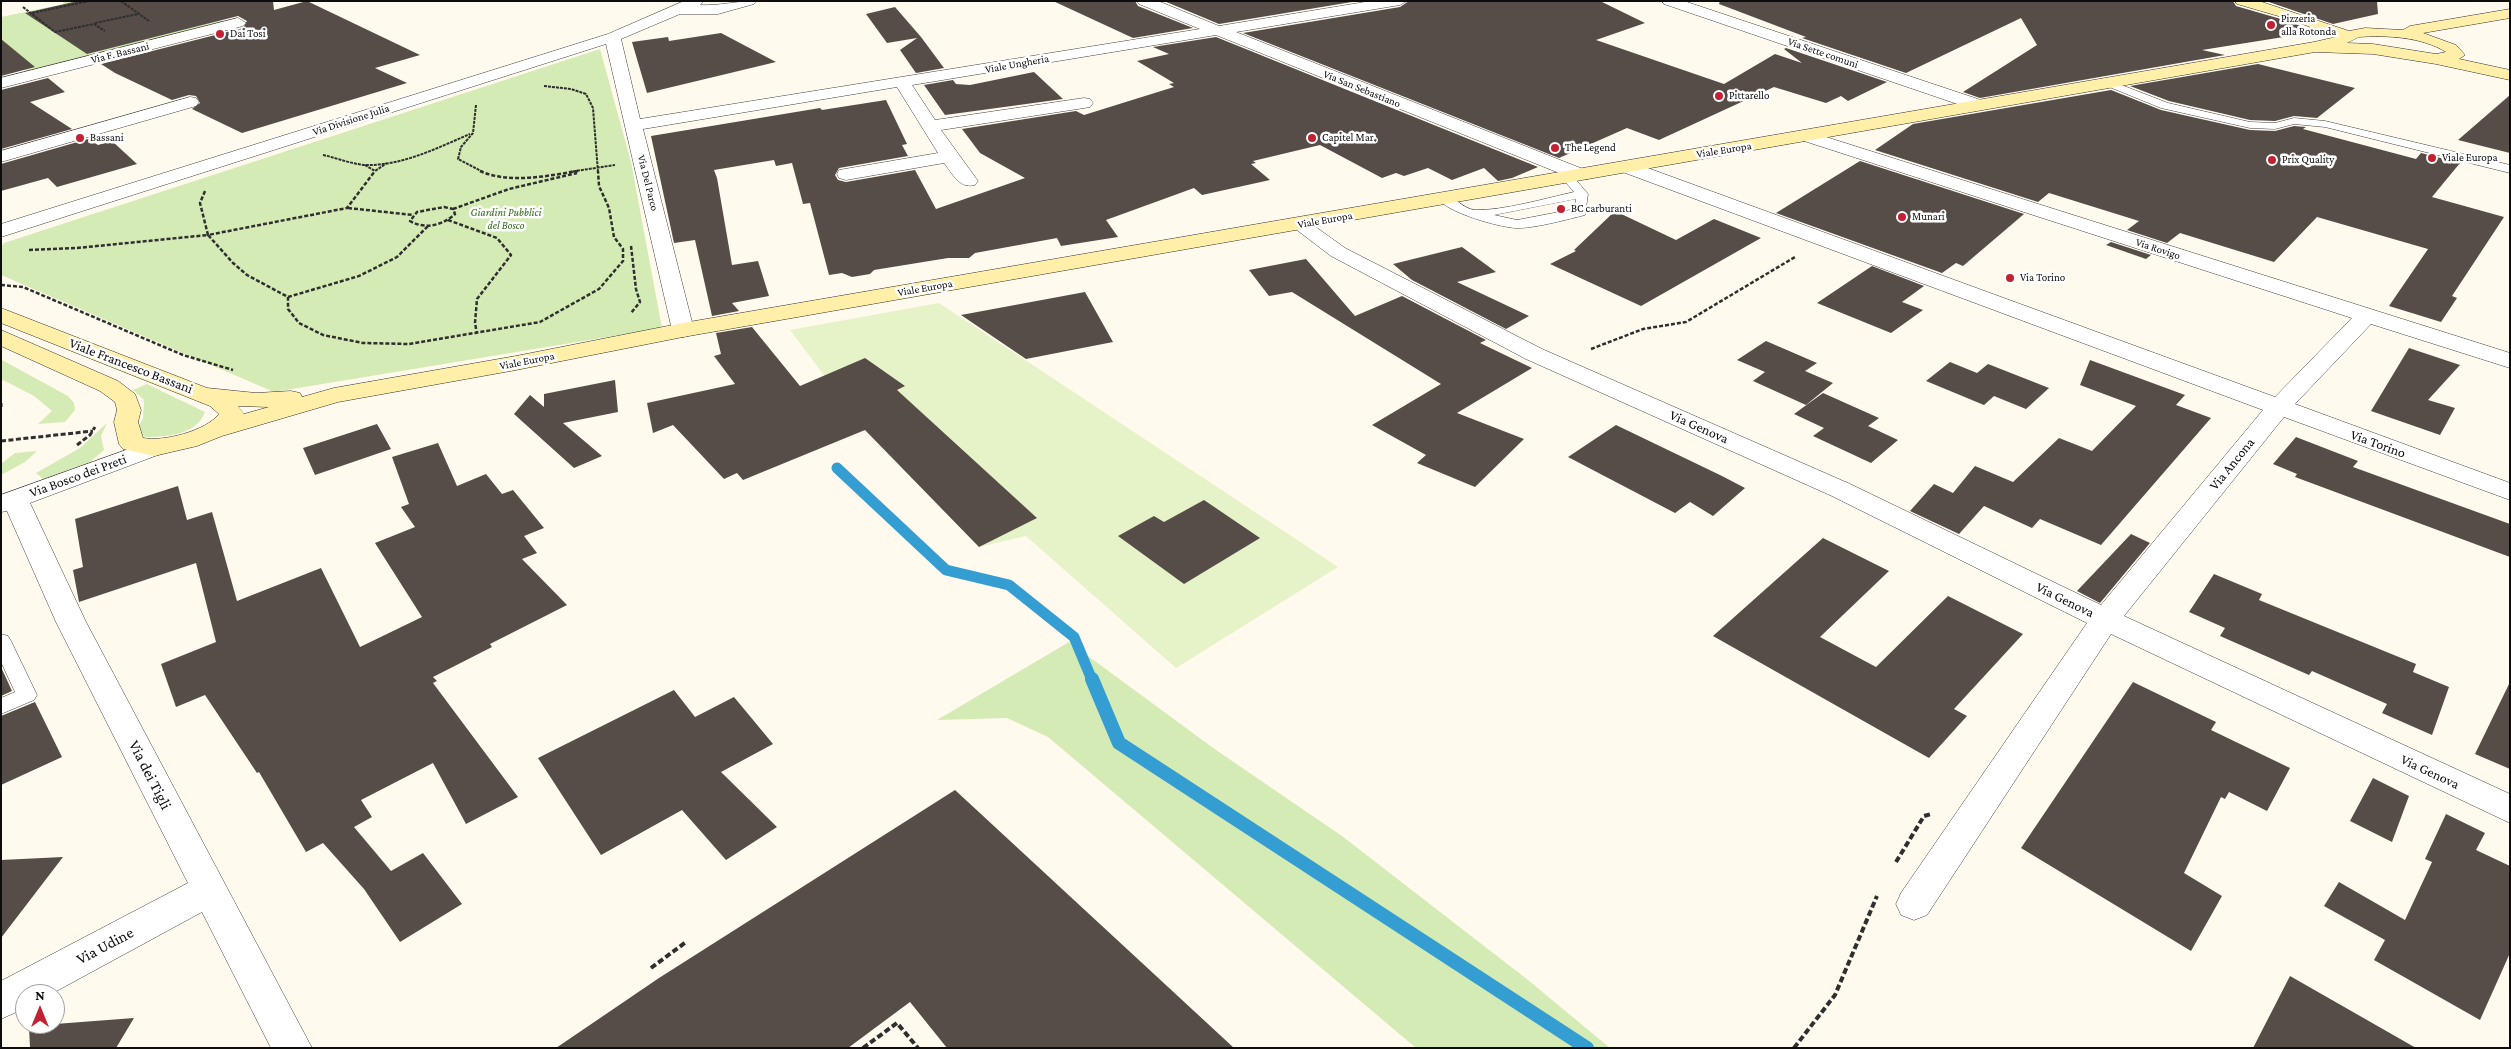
<!DOCTYPE html>
<html>
<head>
<meta charset="utf-8">
<style>
  body { margin:0 }
  #map { position:relative; width:2511px; height:1049px; overflow:hidden; background:#fffaed; font-family:"Crimson Pro",serif }
  canvas { display:block }
  .frame { position:absolute; inset:0; border:2px solid #0d0d0d; pointer-events:none }
  .north { position:absolute; left:15px; top:984px; width:50px; height:50px; box-sizing:border-box; background:#fff; border:1px solid #9e9e9e; border-radius:50%; rotate:0deg; font-size:14px; font-weight:700; line-height:20px; text-align:center; color:#0d0d0d }
  .north::after { content:''; display:block; margin:auto; width:18px; height:22px; background:#c22033; clip-path:polygon(50% 0,100% 100%,50% 72%,0 100%) }
</style>
</head>
<body>
<div id="map">
<canvas width="2511" height="1049"></canvas>
<div class="frame"></div>
<div class="north">N</div>
</div>
<script>
const ctx = document.querySelector('canvas').getContext('2d');
ctx.lineJoin = 'round';
function fillPath(path, color) { ctx.fillStyle = color; ctx.fill(path, 'evenodd'); }
function stroke(path, color, width, dash) { ctx.strokeStyle = color; ctx.lineWidth = width; ctx.lineCap = dash ? 'butt' : 'round'; ctx.setLineDash(dash || []); ctx.stroke(path); }
function write(font, color, halo, rows, align = 'center') {
  ctx.font = font + ' "Crimson Pro",serif'; ctx.lineWidth = 5; ctx.setLineDash([]); ctx.textBaseline = 'middle'; ctx.strokeStyle = halo; ctx.fillStyle = color; for (const [text, x, y, turn = 0] of rows) {
    ctx.save(); ctx.translate(x, y); ctx.rotate((+turn || 0) * Math.PI / 180); ctx.textAlign = isNaN(turn) ? turn : align; if (halo) ctx.strokeText(text, 0, 0); ctx.fillText(text, 0, 0); ctx.restore();
  }
}
const green = new Path2D(`
  M62,1h131l34,23 -197,49 -29,-19v-37l63,-13z
  M600,49l31,113 31,166 -388,64 -273,-117v-27l3,-5z
  M2,360l66,36 6,7 1,7 -10,12 -27,2 14,-13 -18,-15 -33,-17z
  M147,384l58,28c-8,23 -39,25 -60,25l-8,-7 6,-12 1,-18 -11,-10z
  M107,423l-6,13 3,14 -14,12 -47,17 -7,-6 44,-25z
  M37,451l-12,11 -24,13v-11l14,-11z
  M1069,642l147,108 126,86 186,144 82,68h-194l-368,-311 -41,-19 -70,2z`);
const pitch = new Path2D(`
  M939,303l399,264 -162,101 -150,-132 -47,11 -113,-116 -76,-101z`);
const streamFar1 = new Path2D(`
  M837,468l109,102 63,15 65,52 18,43`);
const stream = new Path2D(`
  M1092,679l27,64 468,305`);
const building = new Path2D(`
  M78,1h195l1,9 33,-9 113,54 -45,13 32,15 -165,50 -50,-24 8,-6 -4,-7 -7,-1 -17,5 -57,-27 -14,-9 142,-36 4,-7 -9,-5 -151,38 -62,-41z
  M1053,1h82l3,5 55,22 -60,10z
  M1164,1h194l-139,23z
  M1409,1h191l45,22 -49,17 128,44 51,-30 27,9 -18,-14 2,-1 101,34 -39,19 -7,-5 -15,7 -52,-16 -115,53 -32,-12 -68,30 -316,-125 157,-26z
  M1720,1h513l3,5 55,16 24,10 -113,18 23,5 -245,43 -17,-6 74,-47 -16,-27 -115,55 -104,-35 4,-1 -87,-33z
  M2266,1h111l1,13 -45,10z
  M895,7l26,30 23,31 -28,5 -16,-23 17,-12 -30,5 -21,-29z
  M721,33l55,29 -129,31 -15,-51 36,-5 1,4z
  M1216,37l322,130 -26,11 -14,3 -14,-13 -32,12 -24,-12 -24,8 -8,-3 -14,5 -62,-33 -67,16 3,2 -5,1 19,16 -68,15 -8,-7 -88,32 12,17 -57,9 -4,-8 -82,15 -6,5h-21l-74,12 -4,4 -18,3 -10,-4 -13,2 -19,-72 -7,1 -11,-41 -16,3 -2,-6 -60,10 3,8 15,87 26,-4 11,35 -37,7 7,8 -27,5 -17,-76 -21,3 -23,-107 169,-28 2,2 64,-10 21,44 -5,1 6,11 -69,12 -4,7 3,5 8,2 69,-12 21,39 89,-31 -45,-25 -18,-24 114,-18 8,4 90,-28 -5,-3 5,-1 -37,-22 32,-7 -16,-7z
  M1,39l34,28 -34,9z
  M2258,64l97,24 -38,30 -23,-2 -19,5 -25,-1 -81,-19 -39,-15z
  M1034,72l29,27 -118,16 -21,-30 29,-5 3,4 14,1z
  M48,78l17,14 -35,10 42,27 -71,20v-59z
  M2111,90l50,20 89,20 25,1 19,-5 12,1 -3,2 113,30 5,-6 39,10 -28,34 72,20 -52,79 5,2 -16,24 -52,-16 39,-57 -111,-32 -43,45 -94,-29 -13,10 -40,-13 12,-9 -90,-28 -11,9 -163,-52 38,-26z
  M2510,95v58l-52,-13z
  M88,139l10,6 14,-4 25,23 -80,23 -9,-9 -47,13v-27z
  M1860,161l164,53 -61,52 -7,-3 -14,10 -166,-60z
  M1615,211l61,29 38,-21 47,19 -120,68 -91,-42 26,-13 -2,-1z
  M2111,242l40,13 -5,4 -40,-14z
  M1462,247l34,25 -39,10 72,34 -23,13 -94,-49 -19,-16z
  M1306,259l49,57 47,-20 84,44 -6,3 52,25 -75,45 67,26 -49,48 -58,-24 9,-8 -54,-30 69,-41 -149,-92 -23,4 -20,-26z
  M1872,266l52,20 -22,16 21,8 -32,23 -74,-30z
  M1085,292l28,50 -87,17 -65,-44z
  M752,327l48,59 65,-28 40,28 -8,4 140,128 -58,29 -114,-117 -122,50 -6,-7 -13,6 -51,-54 -20,8 -6,-30 88,-19 -21,-28 7,-2 -5,-21z
  M1766,341l51,22 -12,8 28,12 -27,22 -53,-24 12,-9 -28,-12z
  M2409,348l51,17 -32,35 27,8 -15,27 -69,-24z
  M2090,360l95,35 -9,10 35,13 -110,127 -61,-26 -8,9 -48,-22 -25,28 -49,-23 24,-27 19,9 22,-27 38,16 46,-44 33,13 44,-45 -56,-21z
  M1950,362l27,11 11,-9 61,24 -23,21 -32,-13 -10,9 -58,-24z
  M615,380l3,32 -55,11 39,33 -28,12 -60,-54 16,-19 14,12v-13z
  M1823,393l56,25 -11,8 30,14 -27,23 -58,-27 11,-8 -30,-14z
  M377,424l14,25 -76,26 -12,-27z
  M1616,425l106,51 23,12 -32,28 -23,-14 -15,11 -107,-56z
  M2296,437l62,24 -5,6 157,57v33l-215,-80 2,-3 -24,-10z
  M438,443l19,43 29,-12 16,20 11,-4 31,38 -20,8 13,17 -15,6 45,46 -77,39 2,3 -59,30 4,4 -4,2 85,114 -52,27 -33,-61 -72,37 11,17 -18,10 37,44 32,-18 39,51 -62,38 -36,-53 -41,-46 -17,9 -47,-80 -2,1 -52,-78 -29,12 -15,-43 55,-22 -20,-79 -117,39 -6,-32 10,-3 -8,-48 103,-33 9,34 25,-8 25,89 84,-33 39,79 62,-30 -47,-74 40,-16 -14,-20 8,-3 -17,-47z
  M1204,500l56,38 -76,46 -66,-48 36,-20 10,6z
  M2131,534l19,9 -50,60 -23,-12z
  M1823,538l66,33 -69,66 56,30 72,-71 75,38 -69,75 13,7 -38,42 -216,-122z
  M2214,574l48,20 -3,6 157,64 -3,8 36,15 -17,48 -50,-22 5,-9 -75,-33 -3,4 -89,-39 5,-8 -36,-16z
  M1,667l11,24 -11,5z
  M2133,682l83,40 -5,8 79,38 -23,43 -38,-19 -4,7 -4,-2 -37,76 38,23 -31,55 -170,-103z
  M2510,682v87l-35,-15z
  M674,690l21,27 39,-20 39,47 -52,28 56,55 -51,33 -44,-50 -81,45 -63,-97z
  M35,702l27,55 -61,28v-69z
  M2373,778l36,18 -17,46 -42,-21z
  M955,790l279,258h-287l-37,-46 -62,46h-292l103,-70z
  M2446,814l39,19 -9,17 34,16v87l-30,67 -106,-60 11,-20 -61,-34 15,-24 66,38 27,-58 -7,-3z
  M63,857l-62,81v-78z
  M2290,976l126,72h-163z
  M134,1018l-18,30h-86l-1,-22z`);
const pathFar3 = new Path2D(`
  M121,1l28,20
  M23,7l32,25 39,-8 11,7
  M32,13l57,-12
  M95,23l43,-9
  M544,86l27,3 15,5 7,14 5,64
  M476,105l-3,28 -12,14 -3,12 25,13
  M323,155c14,3 28,9 42,10 37,1 72,-17 105,-31
  M365,165l10,6 12,-8
  M569,172l46,-7`);
const pathFar2 = new Path2D(`
  M480,171c29,13 67,5 98,0
  M205,191l-5,12 8,32 139,-27 28,-37
  M444,207l9,2 2,5c-12,11 -30,16 -45,7l7,-9z
  M348,208l65,7
  M453,209l56,-20 68,-16
  M448,220l49,18 14,17 -34,44 -2,24 2,11
  M631,246l5,43 4,13 -9,11
  M29,250l48,-2 131,-13 25,28 14,12 41,22v12l11,14 24,12 40,8 46,1 131,-22 59,-33 24,-28v-12l-9,-12 -5,-29 -10,-22 -1,-15
  M1,285l22,2 160,68 50,15
  M288,297l71,-21 38,-19 32,-32
  M1591,349l52,-20 43,-7 109,-65`);
const pathFar1 = new Path2D(`
  M1,403v4
  M1,441l92,-10
  M77,445l13,-10 5,-8`);
const path = new Path2D(`
  M1896,862l28,-46 7,-2
  M651,968l35,-26
  M863,1048l34,-25 21,25
  M1794,1048l41,-53 42,-99`);
const lane = new Path2D(`
  M2106,79l62,24 82,19 25,1 19,-5 31,3 185,44v8l-185,-46 -31,-3 -19,5 -25,-1 -89,-20 -59,-24v-4z
  M1567,173l4,1 17,20 -3,21c-16,4 -53,14 -69,13 -18,-1 -67,-15 -78,-29l2,-3c13,-3 22,13 35,14 27,1 72,-12 99,-18l-13,-15zM1576,199l-1,10 -58,11 -23,-5z
  M1,634l7,2 3,5 26,54 -3,5 -33,14v-16l14,-6 -14,-30z`);
const street = new Path2D(`
  M684,1h20l-4,4c19,1 37,-4 56,-4l-2,3 -36,10h-38l-59,25 19,80 560,-90 -61,-25 -2,-3h21l61,25 152,-25h36l-7,4 -164,27 352,139 2,4 -2,4h-14l-358,-144 -304,50 23,35 149,-22 6,1 3,4 -3,4 -6,1 -143,22 37,51 -3,4c-16,4 -22,-11 -31,-22l-98,17 -7,-2 -2,-4 2,-4 99,-17 -41,-66 -254,42 51,201 -3,5 -8,2 -8,-2 -3,-5 -66,-286 -605,193v-13l607,-190z
  M1662,1h22l300,100 3,4 -3,4h-12l-308,-105z
  M238,18l8,5 -3,3 -242,62v-10z
  M190,97l6,1 3,4 -3,4 -195,56v-11z
  M1807,131l703,222v15l-139,-44 -76,80 215,79v17l-226,-83 -160,199 386,178v29l-399,-189 -184,281 -13,5 -13,-5 -5,-11 5,-11 186,-270 -255,-127 -306,-137 -195,-103 -42,-32 3,-4 7,-2 7,2 39,28 197,101 308,135 251,121 162,-195 -643,-239 -2,-4 2,-4h14l641,234 77,-79 -551,-178 -3,-4 3,-4z
  M154,440l9,3 4,5 -4,5 -133,50 56,119 226,426h-41l-69,-136 -151,82h-26v14l-24,11v-38l187,-98 -132,-261 -49,-111 -6,1v-17z`);
const secondary = new Path2D(`
  M2235,1h24l90,30 16,-3 38,2 7,-4 100,-17v9l-87,15 33,12 9,10 -6,4 51,11v10l-74,-16 -63,-10 -58,-2 -1632,285 -167,33 -178,32 -116,34 -25,10 -43,10 -31,-7 -4,-5 -5,-22 3,-12 -2,-8 -15,-11 -99,-45v-16l117,51 17,13 6,16 -3,12 5,16c20,4 63,-7 76,-24l-9,-8 -209,-83v-15l206,80 49,5 35,-2 9,2 2,4 32,-9 182,-32 167,-33 1631,-281 22,-5 -44,-17 -55,-16zM2359,37c28,-2 63,0 87,15l-10,2 -63,-10 -26,-1zM238,406l31,1 -25,7z`);
const markers = [
  [2271,25,5,"#c22033"],
  [220,34,5,"#c22033"],
  [1719,96,5,"#c22033"],
  [80,138,5,"#c22033"],
  [1312,138,5,"#c22033"],
  [1555,148,5,"#c22033"],
  [2432,158,5,"#c22033"],
  [2272,160,5,"#c22033"],
  [1561,209,5,"#c22033"],
  [1902,217,5,"#c22033"],
  [2010,278,5,"#c22033"]
];
const farPoinames = [
  ["Pizzeria",2281,19],
  ["alla Rotonda",2281,32],
  ["Dai Tosi",230,34],
  ["Pittarello",1729,96],
  ["Bassani",90,138],
  ["Capitel Mar.",1322,138],
  ["The Legend",1565,148],
  ["Viale Europa",2442,158],
  ["Prix Quality",2282,160],
  ["BC carburanti",1571,209],
  ["Munari",1912,217],
  ["Via Torino",2020,278]
];
const farStreetnames = [
  ["Via F. Bassani",120,53,-14],
  ["Via Sette comuni",1823,53,19],
  ["Viale Ungheria",1017,64,-10],
  ["Via San Sebastiano",1362,89,22],
  ["Via Divisione Julia",351,120,-18],
  ["Viale Europa",1724,150,-9],
  ["Via Del Parco",648,183,76],
  ["Viale Europa",1325,220,-10],
  ["Via Rovigo",2158,249,18],
  ["Viale Europa",925,288,-10],
  ["Viale Europa",527,361,-11]
];
const farParknames = [
  ["Giardini Pubblici",506,213],
  ["del Bosco",506,226]
];
const streetNames = [
  ["Viale Francesco Bassani",131,366,21],
  ["Via Genova",1699,427,24],
  ["Via Torino",2378,444,20],
  ["Via Ancona",2232,464,-51],
  ["Via Bosco dei Preti",78,476,-20],
  ["Via Genova",2065,600,26],
  ["Via Genova",2430,772,25]
];
const nearStreetnames = [
  ["Via dei Tigli",150,775,63],
  ["Via Udine",105,946,-28]
];
fillPath(green, '#d5ebb5');
fillPath(pitch, '#e6f2c8');
stroke(streamFar1, '#349ed2', 11);
stroke(stream, '#349ed2', 14);
fillPath(building, '#564d49');
stroke(lane, '#404040', 1);
stroke(street, '#404040', 1);
stroke(secondary, '#2f2f2f', 1);
stroke(pathFar3, '#2f2f2f', 2, [3, 1]);
stroke(pathFar2, '#2f2f2f', 2.5, [4, 2]);
stroke(pathFar1, '#2f2f2f', 3, [5, 2.5]);
stroke(path, '#2f2f2f', 4, [6, 3]);
fillPath(lane, '#fff');
fillPath(street, '#fff');
fillPath(secondary, '#ffefa8');
for (const [x, y, r, color] of markers) { const dot = new Path2D(); dot.arc(x, y, r, 0, 2 * Math.PI); ctx.fillStyle = color; ctx.fill(dot); stroke(dot, '#fff', 2); }
write('11px', '#0d0d0d', '#fff', farPoinames, 'left');
write('11px', '#0d0d0d', '#fff', farStreetnames);
write('italic 11px', '#30671b', '#fff', farParknames);
write('14px', '#0d0d0d', '#fff', streetNames);
write('16px', '#0d0d0d', '#fff', nearStreetnames);
</script>
</body>
</html>
